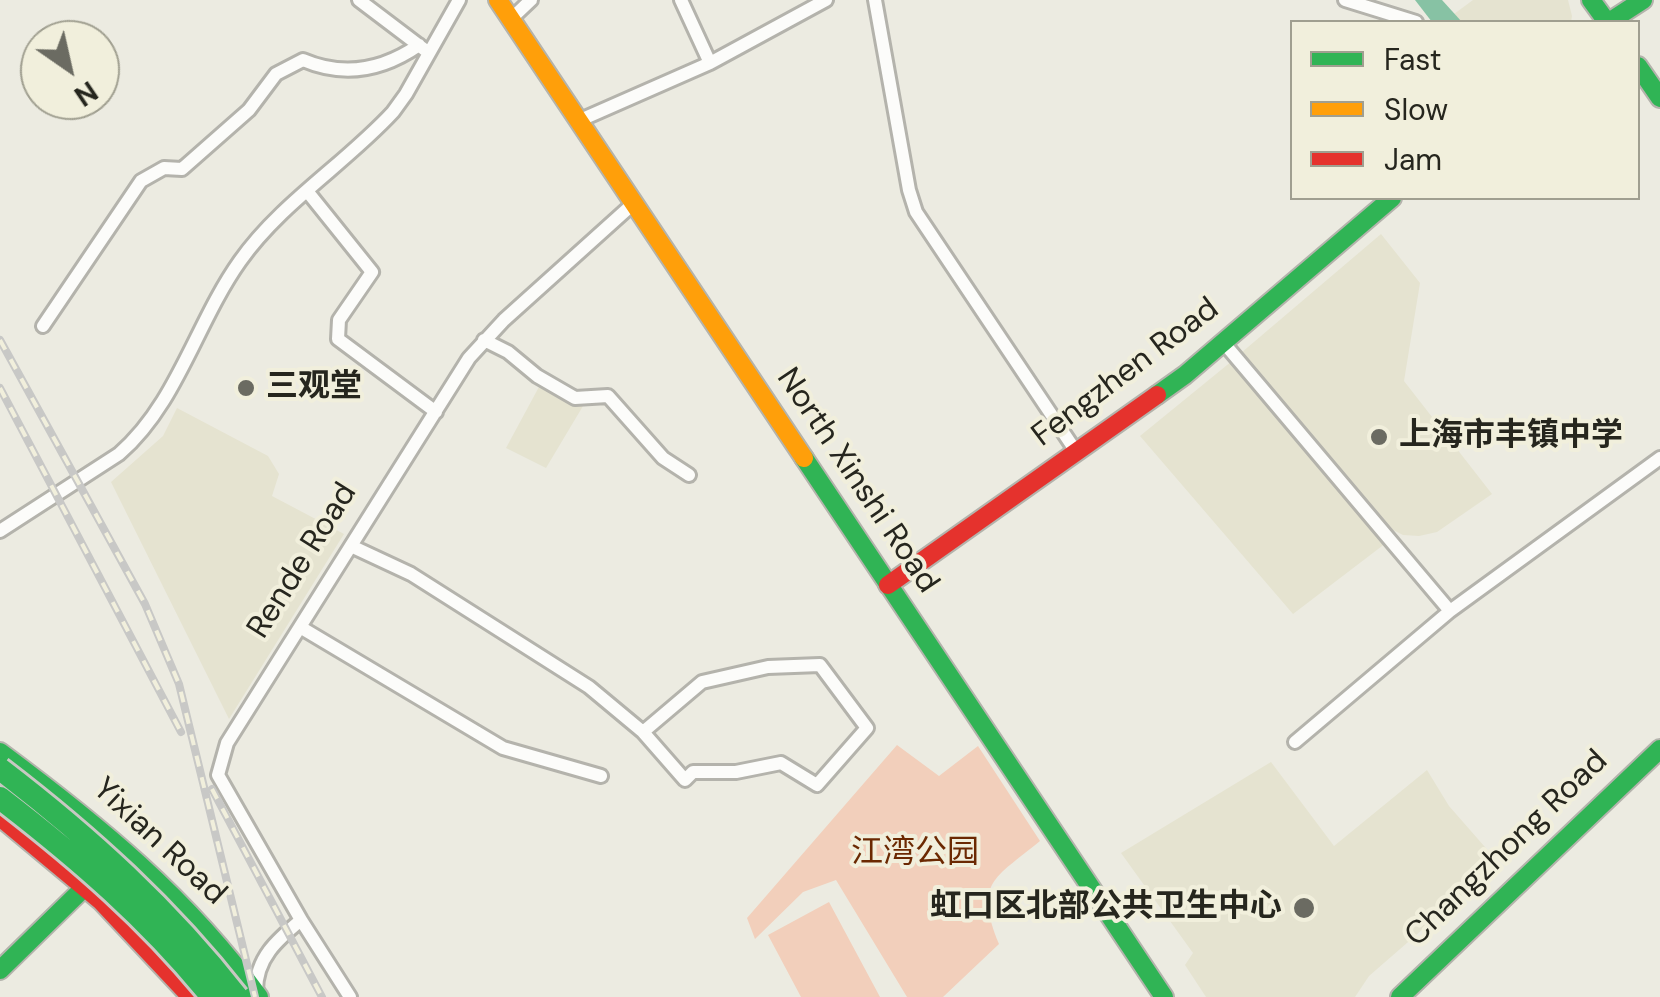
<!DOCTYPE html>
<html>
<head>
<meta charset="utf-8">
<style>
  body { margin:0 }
  #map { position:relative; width:1660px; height:997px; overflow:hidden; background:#ecebe1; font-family:"DM Sans",sans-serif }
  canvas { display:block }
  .legend { position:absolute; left:1290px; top:20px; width:350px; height:180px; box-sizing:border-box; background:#f1efdc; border:2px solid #a09f90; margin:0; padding:12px 18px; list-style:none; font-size:30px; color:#26261e }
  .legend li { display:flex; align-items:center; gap:20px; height:50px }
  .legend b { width:50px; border:2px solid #a09f90 }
  .north { position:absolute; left:20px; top:20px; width:100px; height:100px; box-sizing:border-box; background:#f1efdc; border:2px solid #a09f90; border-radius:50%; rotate:146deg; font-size:28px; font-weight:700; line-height:40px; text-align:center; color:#26261e }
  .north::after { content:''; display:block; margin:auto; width:35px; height:45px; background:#6b6b62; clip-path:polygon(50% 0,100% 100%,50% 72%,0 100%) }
</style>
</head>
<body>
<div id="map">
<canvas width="1660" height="997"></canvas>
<ul class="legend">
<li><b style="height:12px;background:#30b455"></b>Fast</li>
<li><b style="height:12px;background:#ff9f0a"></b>Slow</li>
<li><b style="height:12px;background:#e5322d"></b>Jam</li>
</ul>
<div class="north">N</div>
</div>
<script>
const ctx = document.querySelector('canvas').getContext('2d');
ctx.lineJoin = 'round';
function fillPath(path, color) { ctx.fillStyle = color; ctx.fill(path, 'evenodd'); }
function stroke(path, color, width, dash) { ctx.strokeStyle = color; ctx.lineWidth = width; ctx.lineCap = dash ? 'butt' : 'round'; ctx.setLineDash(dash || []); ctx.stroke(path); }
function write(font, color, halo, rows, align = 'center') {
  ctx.font = font + ' "DM Sans","Noto Sans SC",sans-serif'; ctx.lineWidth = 8; ctx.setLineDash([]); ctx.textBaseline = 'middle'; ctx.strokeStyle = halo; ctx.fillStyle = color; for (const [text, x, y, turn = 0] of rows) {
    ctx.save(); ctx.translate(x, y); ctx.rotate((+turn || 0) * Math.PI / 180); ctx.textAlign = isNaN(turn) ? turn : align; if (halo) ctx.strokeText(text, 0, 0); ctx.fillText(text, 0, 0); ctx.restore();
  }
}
const built = new Path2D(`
  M1473,0h95l4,16 -1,6h-109l-8,-8z
  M1381,234l39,49 -16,98 88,113 -55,38 -18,4 -16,-1 -20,-10 -142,-172z
  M1232,361l154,182 -93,71 -153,-178z
  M540,385l43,21 -37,62 -40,-20z
  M177,408l91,48 11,18 -7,22 72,38 -115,185 -118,-237 52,-46z
  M1271,762l63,84 93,-76 22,36 50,57 -130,113 -14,21h-149l-21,-32 8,-12 -72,-100z`);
const green = new Path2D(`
  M897,745l42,31 39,-30 62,95c-46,38 -66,41 -41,103l-56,53h-36l-71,-117 -33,12 -48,47 -8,-21z
  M829,902l51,95h-79l-33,-62z`);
const water = new Path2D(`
  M1415,0h27l20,22h-30z`);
const street = new Path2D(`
  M359,0l66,50
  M681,0l29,63
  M875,0l34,190 7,22 161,241
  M1345,0l71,22
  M511,19l20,-19
  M578,121l132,-58 116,-63
  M307,191l65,81 -33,48 -1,19 98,73
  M43,326l98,-145 23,-13 18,1 67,-59 27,-36 27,-14c42,18 80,10 116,-15
  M484,340l24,12 29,24 38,22 33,-2 55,62 26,17
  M1223,342l227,269
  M0,531l119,-77c58,-50 77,-131 121,-193 41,-58 105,-97 153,-149l13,-18 53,-94
  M351,546l60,28 178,113 54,45 59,-50 66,-15 52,-2 47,63 -50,57 -36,-22 -45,9h-43l-8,8 -42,-48
  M300,627l203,121 98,28
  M1295,742l155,-131 210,-153
  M256,991c0,-33 21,-51 45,-71
  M350,997l-49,-77 -83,-145 9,-32 242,-385 35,-38 130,-117`);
const fast = new Path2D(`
  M1591,0l16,22
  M1609,22l34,-22
  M1638,66l22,32
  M1157,395l28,-20 207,-177
  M804,458l360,539
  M0,752c97,72 188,146 259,245
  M0,970l93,-91
  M1400,997l260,-248`);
const slow = new Path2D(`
  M498,0l306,458`);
const jam = new Path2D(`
  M888,585l269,-190
  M0,817l101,84 90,96`);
const rail = new Path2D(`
  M0,340l145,264 34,80 76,313
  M0,388l181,344
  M212,789l110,208`);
const fastBridge = new Path2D(`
  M0,769c89,68 168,140 237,228
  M0,798c78,60 150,122 212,199`);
const markers = [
  [246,388,10,"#6b6b62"],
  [1379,437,10,"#6b6b62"],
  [1304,908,12,"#6b6b62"]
];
const streetNames = [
  ["Fengzhen Road",1126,373,-37],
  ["North Xinshi Road",857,481,56],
  ["Rende Road",303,561,-58],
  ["Yixian Road",159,842,43],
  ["Changzhong Road",1507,849,-44]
];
const poiNames = [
  ["三观堂",266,388],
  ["上海市丰镇中学",1399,437],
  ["虹口区北部公共卫生中心",1282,908,"right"]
];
const parkNames = [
  ["江湾公园",915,854]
];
fillPath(built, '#e5e3d0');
fillPath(green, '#f2cfbb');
fillPath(water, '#87c2a4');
stroke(street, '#b4b3ac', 18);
stroke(fast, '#b4b3ac', 22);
stroke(slow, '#b4b3ac', 22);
stroke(jam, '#b4b3ac', 22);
stroke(street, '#fcfcfa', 12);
stroke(fast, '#30b455', 18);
stroke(slow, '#ff9f0a', 18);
stroke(jam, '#e5322d', 18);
stroke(rail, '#c8c8c6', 8);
stroke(rail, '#f1efdc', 4, [11]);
stroke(fastBridge, '#c8c8c3', 28, []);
stroke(fastBridge, '#30b455', 22);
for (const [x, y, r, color] of markers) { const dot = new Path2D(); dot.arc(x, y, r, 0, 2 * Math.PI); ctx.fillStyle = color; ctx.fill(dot); stroke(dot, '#f1efdc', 4); }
write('32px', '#26261e', '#f1efdc', streetNames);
write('bold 32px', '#26261e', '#f1efdc', poiNames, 'left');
write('32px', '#6b2902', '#f1efdc', parkNames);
</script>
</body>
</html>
